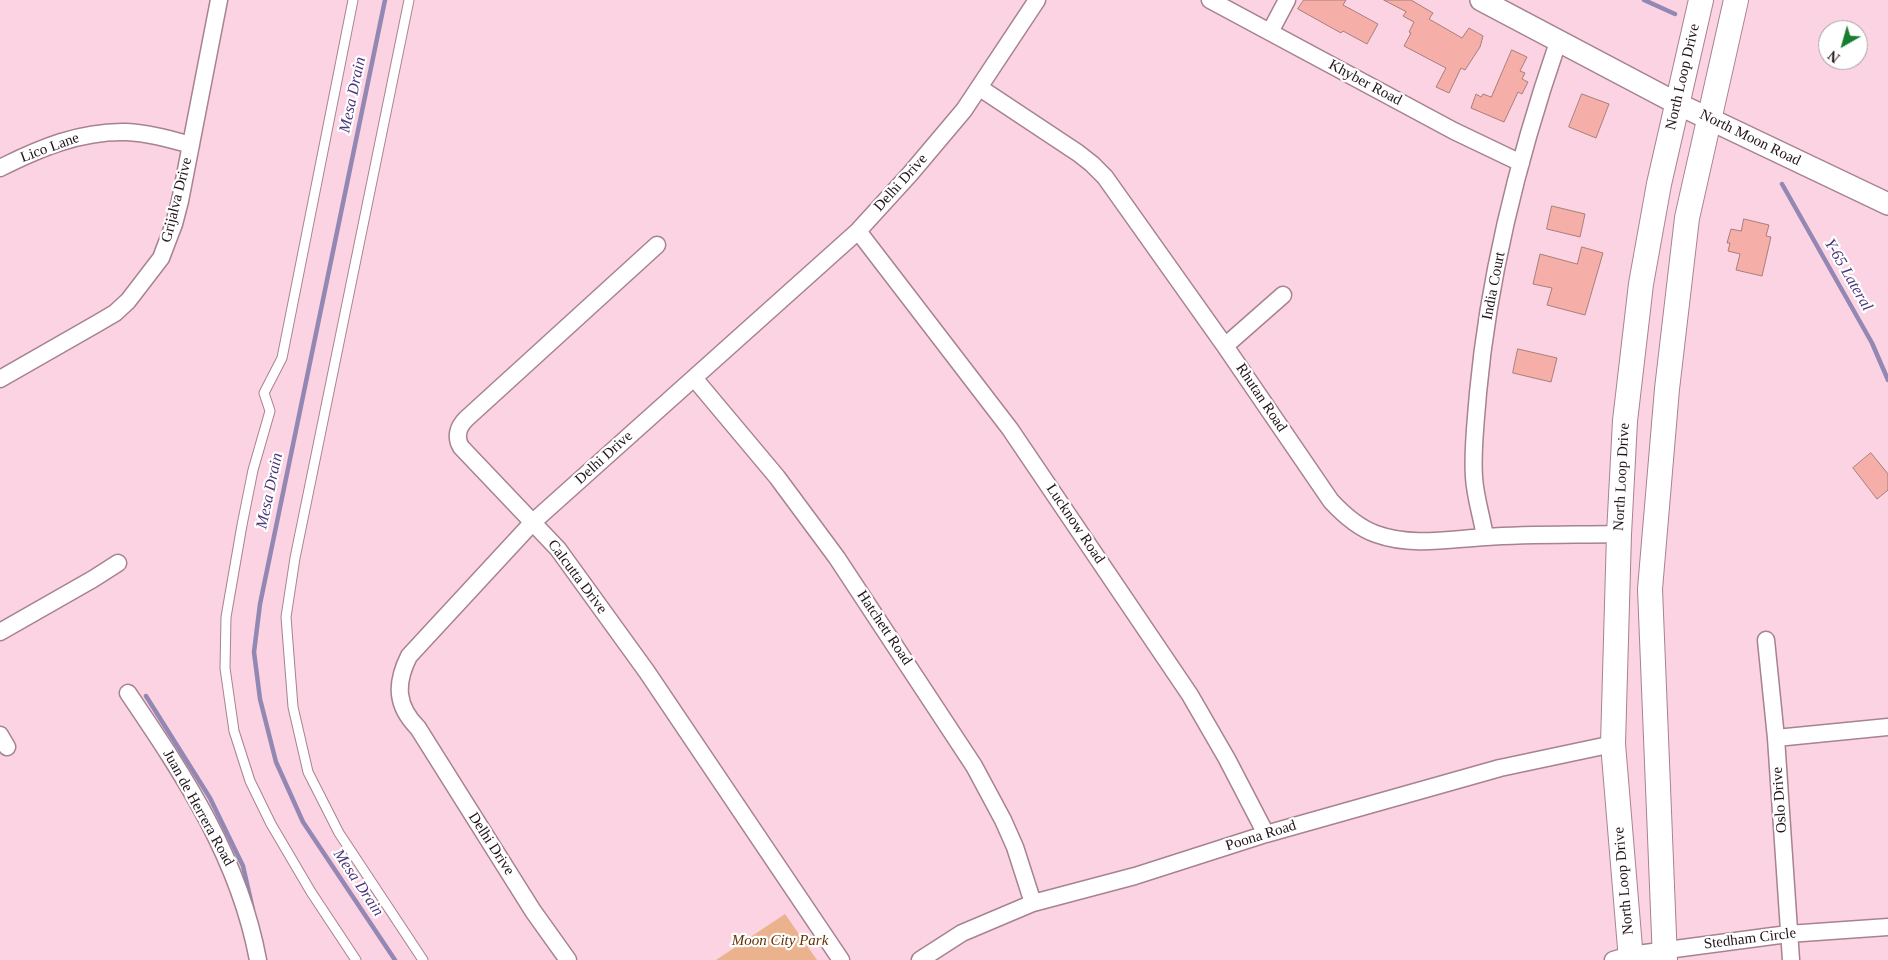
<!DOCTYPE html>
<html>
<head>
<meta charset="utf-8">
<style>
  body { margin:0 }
  #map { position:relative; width:1888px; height:960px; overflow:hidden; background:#fcd3e2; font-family:Georgia,serif }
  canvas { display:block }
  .north { position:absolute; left:1818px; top:20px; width:50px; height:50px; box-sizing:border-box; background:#fff; border:1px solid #a6a1a3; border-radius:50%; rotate:218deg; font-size:14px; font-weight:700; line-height:20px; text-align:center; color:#211319 }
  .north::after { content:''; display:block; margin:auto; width:18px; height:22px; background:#197d30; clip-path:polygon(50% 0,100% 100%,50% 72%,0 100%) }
</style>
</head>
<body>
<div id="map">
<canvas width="1888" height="960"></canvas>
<div class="north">N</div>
</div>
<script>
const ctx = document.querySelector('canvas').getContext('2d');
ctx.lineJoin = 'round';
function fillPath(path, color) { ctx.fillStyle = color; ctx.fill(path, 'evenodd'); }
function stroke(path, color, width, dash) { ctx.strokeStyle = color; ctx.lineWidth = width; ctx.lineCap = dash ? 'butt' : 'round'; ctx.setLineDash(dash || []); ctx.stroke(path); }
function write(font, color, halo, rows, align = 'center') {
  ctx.font = font + ' Georgia,serif'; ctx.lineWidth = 4.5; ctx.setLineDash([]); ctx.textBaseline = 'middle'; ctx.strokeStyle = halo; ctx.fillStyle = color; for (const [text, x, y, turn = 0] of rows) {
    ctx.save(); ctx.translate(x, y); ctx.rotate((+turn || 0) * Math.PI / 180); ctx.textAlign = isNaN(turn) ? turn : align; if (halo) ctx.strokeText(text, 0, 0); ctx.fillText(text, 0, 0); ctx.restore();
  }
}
const green = new Path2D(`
  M785,914l32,46h-101z`);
const stream = new Path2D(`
  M385,0l-125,604 -6,48 6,47 16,63 27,60 92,138
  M1644,0l31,14
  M1782,184l90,159 16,37
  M146,696l64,102 33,68 10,44`);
const building = new Path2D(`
  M1304,0h42l-3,5 35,19 -11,20 -24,-13 -2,2 -43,-24z
  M1384,0h27l22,13 -4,6 33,19 7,-10 14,8 -3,11 -15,23 -4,-2 -12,25 -13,-6 10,-19 -42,-22 7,-13 -2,-1 5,-10 -11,-6 3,-4z
  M1512,50l15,7 -7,14 5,2 -3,6 6,3 -6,12 -4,-2 -14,30 -33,-14 5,-14 5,3 2,-3 8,3z
  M1582,94l27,10 -13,34 -27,-11z
  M1552,206l33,8 -5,23 -33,-8z
  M1744,219l25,6 -3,11 5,1 -9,39 -26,-6 4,-16 -12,-3 2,-8h-3l4,-14 10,2z
  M1582,247l21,6 -18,62 -38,-10 5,-17 -19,-4 7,-30 37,10z
  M1518,349l39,9 -6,24 -38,-9z
  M1871,453l17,21v16l-11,9 -24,-31z`);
const service = new Path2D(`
  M353,0l-71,358 -18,35 6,18 -17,59 -11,55 -16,92 -1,51 9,63 16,50 21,43 40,68 45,68
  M409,0l-114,558 -9,59 7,90 15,65 31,61 84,127`);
const minor = new Path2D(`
  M1210,0l244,131 67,32
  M1270,32l17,-32
  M980,88l98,65 14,11 13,13 120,169 106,155c12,13 28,27 45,33 36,13 74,5 110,3 44,-3 89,-2 133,-3
  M0,168c40,-20 80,-37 126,-36 22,1 43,7 65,13
  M858,231l152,198 180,266 37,64 39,75
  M657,245l-191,174c-8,8 -11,18 -5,28l97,102 89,123 194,288
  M1225,346l58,-51
  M694,378l83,99 60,81 137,208 29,54 12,27 18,56
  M0,379l98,-56 17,-10 13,-12 33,-43 13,-34 6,-23 39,-201
  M1485,537c-3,-20 -10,-40 -11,-60 -2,-26 2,-57 4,-84 11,-119 41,-238 80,-351
  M0,632l93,-53 25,-16
  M1766,640l10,98 15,222
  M128,693c57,84 111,165 130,267
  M0,735l7,12
  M1776,738l112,-11
  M568,960l-35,-49 -115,-183c-22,-22 -23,-44 -9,-72l124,-134 325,-291 52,-57 54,-64 73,-110
  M920,960l42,-27 71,-30 102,-27 131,-42 234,-66 113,-24
  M1613,960l17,-5 158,-21 100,-7`);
const tertiary = new Path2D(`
  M1481,0l197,104 210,100`);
const secondary = new Path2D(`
  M1631,960l-18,-216 6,-210 6,-113 16,-137 18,-100 42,-184
  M1665,960l-15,-371 17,-200 20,-171 49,-218`);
const streetNames = [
  ["North Loop Drive",1683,77,-77],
  ["Khyber Road",1365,83,28],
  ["North Moon Road",1750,138,26],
  ["Lico Lane",50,148,-20],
  ["Delhi Drive",901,183,-48],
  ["Grijalva Drive",177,200,-76],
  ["India Court",1494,286,-79],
  ["Rhutan Road",1261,398,56],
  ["Delhi Drive",604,458,-42],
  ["North Loop Drive",1622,477,-87],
  ["Lucknow Road",1075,524,56],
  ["Calcutta Drive",577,577,53],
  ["Hatchett Road",884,628,56],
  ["Oslo Drive",1780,800,-94],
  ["Juan de Herrera Road",198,808,61],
  ["Poona Road",1261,836,-17],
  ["Delhi Drive",491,844,57],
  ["North Loop Drive",1624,881,-95],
  ["Stedham Circle",1750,939,-7]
];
const parkNames = [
  ["Moon City Park",780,941]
];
const waterNames = [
  ["Mesa Drain",353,95,-78],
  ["Y-65 Lateral",1848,275,60],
  ["Mesa Drain",270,491,-78],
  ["Mesa Drain",358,883,56]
];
fillPath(green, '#eab38e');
stroke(stream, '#9387b3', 4.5);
fillPath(building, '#f5aea8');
stroke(building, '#a67f7b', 1);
stroke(service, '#a78290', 11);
stroke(minor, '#a78290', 19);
stroke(tertiary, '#a78290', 24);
stroke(secondary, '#a78290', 26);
stroke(service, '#fff', 9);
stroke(minor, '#fff', 16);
stroke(tertiary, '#fff', 21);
stroke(secondary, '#fff', 24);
write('15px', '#211319', '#fff', streetNames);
write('italic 15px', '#653101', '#fff', parkNames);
write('italic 16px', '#4a377d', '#fff', waterNames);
</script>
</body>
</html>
